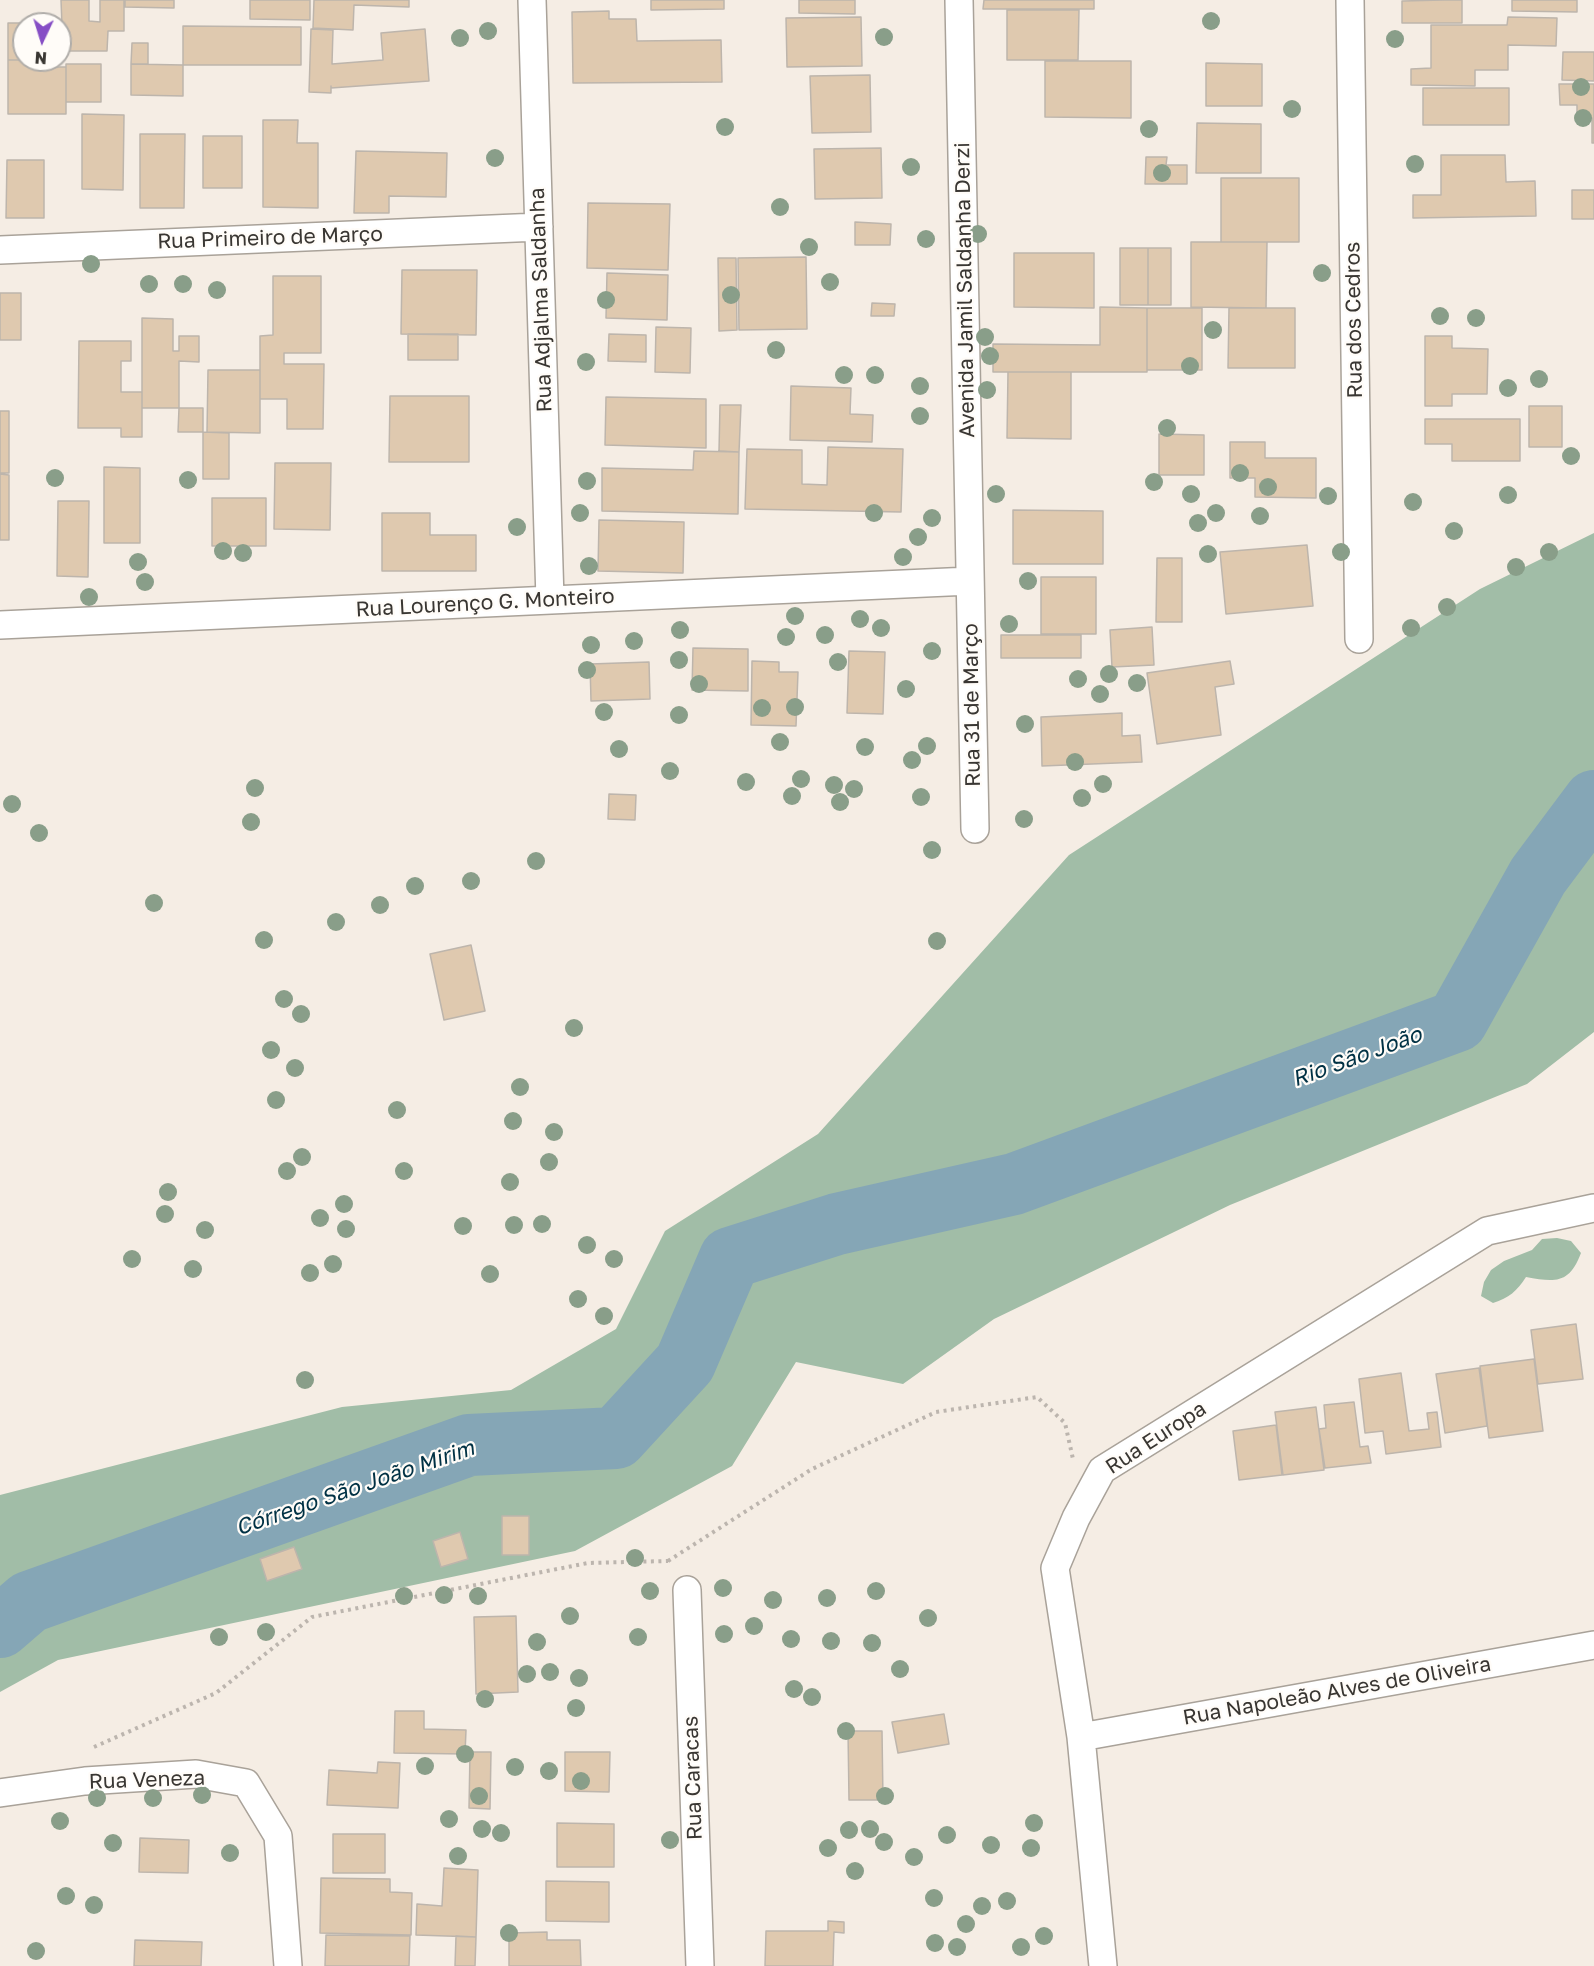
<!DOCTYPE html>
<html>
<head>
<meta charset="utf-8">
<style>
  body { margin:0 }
  #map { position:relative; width:1594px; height:1966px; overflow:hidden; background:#f5ede4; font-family:"Golos Text",sans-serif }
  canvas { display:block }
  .north { position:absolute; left:12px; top:12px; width:60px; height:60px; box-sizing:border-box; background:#fffcf8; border:2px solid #b0ada9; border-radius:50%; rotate:184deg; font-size:16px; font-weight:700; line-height:24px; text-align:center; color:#393632 }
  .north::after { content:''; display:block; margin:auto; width:21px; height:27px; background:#864ec5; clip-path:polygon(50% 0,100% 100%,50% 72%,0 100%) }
</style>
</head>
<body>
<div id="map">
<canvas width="1594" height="1966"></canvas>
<div class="north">N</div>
</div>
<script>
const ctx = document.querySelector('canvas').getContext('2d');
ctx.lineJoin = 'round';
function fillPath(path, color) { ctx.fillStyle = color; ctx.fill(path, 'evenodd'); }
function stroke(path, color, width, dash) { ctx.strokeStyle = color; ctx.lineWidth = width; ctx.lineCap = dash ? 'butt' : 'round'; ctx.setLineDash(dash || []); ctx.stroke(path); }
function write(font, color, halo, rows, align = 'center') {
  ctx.font = font + ' "Golos Text",sans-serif'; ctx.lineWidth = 4.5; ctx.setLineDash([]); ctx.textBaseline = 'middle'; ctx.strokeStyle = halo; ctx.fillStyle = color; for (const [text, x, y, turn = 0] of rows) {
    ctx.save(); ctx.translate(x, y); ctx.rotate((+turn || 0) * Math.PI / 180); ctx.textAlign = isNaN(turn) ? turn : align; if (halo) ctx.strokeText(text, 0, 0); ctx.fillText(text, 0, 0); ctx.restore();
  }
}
const forest = new Path2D(`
  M1594,533v499l-67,52 -297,121 -236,114 -91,65 -107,-22 -64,104 -157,85 -517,109 -58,32v-197l342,-88 169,-17 105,-61 49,-98 153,-97 251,-279 411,-266z
  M1557,1238l14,3 10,12c-12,32 -27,29 -55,24 -9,14 -17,21 -33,26l-12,-7 3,-14 7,-12 13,-9 28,-11 10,-11z`);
const river = new Path2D(`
  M0,1627l29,-25 440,-157 147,-7 69,-75 45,-105 107,-34 177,-40 443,-163 81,-145 56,-75`);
const building = new Path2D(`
  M61,0h28v21l11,1v-22h24v31h-16l-1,20h-44z
  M125,0h49v8l-49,-1z
  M250,0h60v20l-60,-1z
  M314,0h95v7l-55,-2 -1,25 -40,-2z
  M651,0h73v9l-73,1z
  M799,0h56v14l-56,-1z
  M984,0h110v9h-111z
  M1444,0h18v23h-60v-22z
  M1512,0h65v12l-65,-1z
  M1007,10h72l-1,50h-71z
  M609,11v8h27l1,22 84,-1 1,42 -149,1 -1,-71z
  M861,17l1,49 -75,1 -1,-49z
  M1508,17l49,1 -1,28 -48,-1v25h-33v16l-64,-1v-16l20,-1v-43h76z
  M8,23h54v37h-54zM24,24h36v36h-36z
  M183,26l118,1v38h-118z
  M311,29l22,1 -1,34 51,-4 -2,-27 44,-4 4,52 -98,7v-2v7l-22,-1z
  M132,43h16v21h-17z
  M1563,52h31v29l-32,-1z
  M8,60h20v7h38v47h-58z
  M1045,61h86v57l-86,-1z
  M1206,63l56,1v42h-56z
  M66,64h35v38h-35z
  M131,64l52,1v31l-52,-1z
  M870,75l1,57 -59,1 -2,-57z
  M1559,84h35v59h-2v-25h-15v-13h-17z
  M1423,88h86v37h-86z
  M82,114l42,1 -1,75 -41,-1z
  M263,120h35l-1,23h21v65l-55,-1z
  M1197,123l64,1v49h-65z
  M140,134h45l-1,74h-44z
  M203,136h39v52h-39z
  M881,148l1,50 -67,1 -1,-50z
  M356,151l91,2 -1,44 -57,-1v17h-35z
  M1441,155h64l1,27 29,-1 1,35 -123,2v-23h28z
  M1146,157h21l-1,8h21v19h-42z
  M7,160h37v58h-38z
  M1221,178h78v64h-78z
  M1572,190h22v29h-22z
  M588,203l82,1 -2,66 -81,-2z
  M855,222l36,2 -1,21h-35z
  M1191,242h76l-1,66 -75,-1z
  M1120,248h28v57h-28z
  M1148,248h23v57h-23z
  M1014,253h80v55l-80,-1z
  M806,257l1,72 -68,1 -1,-72z
  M718,258h18l1,72 -18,1z
  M402,270h75l-1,65 -75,-1z
  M607,273l61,2 -1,45 -61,-2z
  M273,276h48v77h-37v11h40l-1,65h-36v-30h-27v-63l13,-1z
  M0,293h21v47h-21z
  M872,303l23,1 -1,12h-23z
  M1100,307l47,1v64h-154v-28l107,1z
  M1147,308h55v62h-55z
  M1229,308h66v60h-67z
  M142,318l31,1v32h6v-15h20v26l-20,-1v47h-37z
  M656,327l35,1 -1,45 -35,-1z
  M408,334h50v26h-50z
  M609,334l37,1v27l-38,-1z
  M1425,336h27v12l36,1 -1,45h-35v12h-27z
  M79,341h52v20h-10v31h21v45h-21v-9h-43z
  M208,370h52v63l-53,-1z
  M1008,372h63v67l-64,-1z
  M791,386l60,2 -1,26 23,1 -1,27 -82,-2z
  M390,396h79v66h-80z
  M606,397l100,2v49l-101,-3z
  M720,405h21l-2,47 -20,-1z
  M1529,406h33v41h-33z
  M179,408h24v24h-25z
  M0,411h9v62h-9z
  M1425,419h95v42h-68v-17h-27z
  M203,432l26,1v46h-26z
  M1159,434l45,1v40h-45z
  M1230,442h35v16h51v40l-61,-1v-19h-25z
  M828,447l75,2 -2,63 -156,-3 2,-60 55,1v34l25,1z
  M694,451l45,1 -1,62 -136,-3v-43l91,2z
  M275,463h56l-1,67 -56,-1z
  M104,467l36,1v75h-36z
  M0,474l9,1v65h-9z
  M212,498h54v48h-54z
  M58,501h31l-1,76 -31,-1z
  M1013,510l90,1v53h-90z
  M382,513h48v22h46v36h-94z
  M599,520l85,2 -1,51 -85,-2z
  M1307,545l6,61 -87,8 -6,-62z
  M1157,558h25v64h-26z
  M1041,577h55v57h-55z
  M1152,627l2,38 -42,2 -2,-37z
  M1001,635h80v23h-80z
  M693,648l55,1v42l-56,-1z
  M849,651l36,1 -2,62 -36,-1z
  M752,661l27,1v10h19l-2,54 -45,-1z
  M1230,661l4,23 -19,3 6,48 -64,9 -10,-71z
  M649,662l1,37 -59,2 -1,-37z
  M1122,713v23l18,-1 2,27 -100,4 -1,-49z
  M609,794l27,1 -1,25 -27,-1z
  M471,945l14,66 -41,9 -14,-66z
  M1576,1324l7,55 -45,5 -7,-54z
  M1534,1359l9,72 -54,7 -9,-72z
  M1479,1368l8,58 -42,7 -9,-59z
  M1401,1373l8,58 20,-2 -2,-16 10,-1 4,35 -55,7 -3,-23 -18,2 -6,-54z
  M1354,1402l6,45 8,-1 3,17 -46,5 -6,-39 7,-1 -2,-23z
  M1316,1407l8,63 -41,5 -8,-63z
  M1276,1425l6,50 -43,5 -6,-49z
  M502,1516h27v39h-27z
  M460,1532l8,27 -27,8 -8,-26z
  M294,1547l8,22 -35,12 -7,-22z
  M516,1616l2,76 -42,2 -2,-77z
  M395,1711h29v18l42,1 -1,24 -71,-1z
  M944,1714l5,30 -51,9 -6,-31z
  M848,1731h34l1,69h-34z
  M470,1752h21l-1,57 -21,-1z
  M565,1752h45l-1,40 -44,-1z
  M378,1762l22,1 -2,45 -71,-3 2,-35 48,3z
  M557,1823l57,1v43h-57z
  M333,1834h52v39h-52z
  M140,1838l49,2 -1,33 -49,-1z
  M444,1868l34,2 -2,67 -60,-2 1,-31 25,2z
  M321,1878l69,1v13l22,1 -1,42 -91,-2z
  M546,1881l63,1v40l-63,-1z
  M828,1921l16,1v11l-10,-1 -1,34h-68l1,-35h62z
  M547,1932v8h33l1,26h-72v-33z
  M326,1935l84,1 -1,30h-84z
  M456,1936l20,1 -1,29h-20z
  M135,1940l67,2 -1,24h-67z`);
const path = new Path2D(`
  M668,1561l144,-92 124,-57 101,-15 28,26 8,36
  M94,1747l122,-54 96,-76 276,-54 80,-2 3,4`);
const minor = new Path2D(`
  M532,0l18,600
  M959,0l16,829
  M1350,0l9,639
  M0,250l539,-23
  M0,625l970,-44
  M687,1590l13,376
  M1081,1737l513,-92
  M0,1793l85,-12 111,-7 50,9 32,53 10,130
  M1103,1966l-22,-229 -26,-169 21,-50 26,-48 385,-239 107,-23`);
const trees = [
  [1211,21],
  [488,31],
  [884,37],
  [460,38],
  [1395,39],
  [1581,87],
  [1292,109],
  [1583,118],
  [725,127],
  [1149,129],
  [495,158],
  [1415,164],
  [911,167],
  [1162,173],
  [780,207],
  [978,234],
  [926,239],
  [809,247],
  [91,264],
  [1322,273],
  [830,282],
  [149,284],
  [183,284],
  [217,290],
  [731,295],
  [606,300],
  [1440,316],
  [1476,318],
  [1213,330],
  [985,337],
  [776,350],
  [990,356],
  [586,362],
  [1190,366],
  [844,375],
  [875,375],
  [1539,379],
  [920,386],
  [1508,388],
  [987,390],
  [920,416],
  [1167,428],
  [1571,456],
  [1240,473],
  [55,478],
  [188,480],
  [587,481],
  [1154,482],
  [1268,487],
  [996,494],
  [1191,494],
  [1508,495],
  [1328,496],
  [1413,502],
  [580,513],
  [874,513],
  [1216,513],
  [1260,516],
  [932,518],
  [1198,523],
  [517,527],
  [1454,531],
  [918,537],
  [223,551],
  [1341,552],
  [1549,552],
  [243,553],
  [1208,554],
  [903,557],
  [138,562],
  [589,566],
  [1516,567],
  [1028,581],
  [145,582],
  [89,597],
  [1447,607],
  [795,616],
  [860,619],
  [1009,624],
  [881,628],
  [1411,628],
  [680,630],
  [825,635],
  [786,637],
  [634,641],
  [591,645],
  [932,651],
  [679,660],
  [838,662],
  [587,670],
  [1109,674],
  [1078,679],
  [1137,683],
  [699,684],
  [906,689],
  [1100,694],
  [795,707],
  [762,708],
  [604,712],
  [679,715],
  [1025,724],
  [780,742],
  [927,746],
  [865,747],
  [619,749],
  [912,760],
  [1075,762],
  [670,771],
  [801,779],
  [746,782],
  [1103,784],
  [834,785],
  [255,788],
  [854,789],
  [792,796],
  [921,797],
  [1082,798],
  [840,802],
  [12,804],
  [1024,819],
  [251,822],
  [39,833],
  [932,850],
  [536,861],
  [471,881],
  [415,886],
  [154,903],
  [380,905],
  [336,922],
  [264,940],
  [937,941],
  [284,999],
  [301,1014],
  [574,1028],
  [271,1050],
  [295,1068],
  [520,1087],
  [276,1100],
  [397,1110],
  [513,1121],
  [554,1132],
  [302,1157],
  [549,1162],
  [287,1171],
  [404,1171],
  [510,1182],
  [168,1192],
  [344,1204],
  [165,1214],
  [320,1218],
  [542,1224],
  [514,1225],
  [463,1226],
  [346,1229],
  [205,1230],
  [587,1245],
  [132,1259],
  [614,1259],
  [333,1264],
  [193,1269],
  [310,1273],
  [490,1274],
  [578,1299],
  [604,1316],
  [305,1380],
  [635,1558],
  [723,1588],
  [650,1591],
  [876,1591],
  [444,1595],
  [404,1596],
  [478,1596],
  [827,1598],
  [773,1600],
  [570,1616],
  [928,1618],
  [754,1626],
  [266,1632],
  [724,1634],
  [219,1637],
  [638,1637],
  [791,1639],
  [831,1641],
  [537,1642],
  [872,1643],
  [900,1669],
  [550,1672],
  [527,1674],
  [579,1678],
  [794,1689],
  [812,1697],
  [485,1699],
  [576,1708],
  [846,1731],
  [465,1754],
  [425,1766],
  [515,1767],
  [549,1771],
  [581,1781],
  [202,1795],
  [479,1796],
  [885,1796],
  [97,1798],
  [153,1798],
  [449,1819],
  [60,1821],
  [1034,1823],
  [482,1829],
  [870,1829],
  [849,1830],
  [501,1833],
  [947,1835],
  [670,1840],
  [884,1842],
  [113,1843],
  [991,1845],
  [828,1848],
  [1031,1848],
  [230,1853],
  [458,1856],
  [914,1857],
  [855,1871],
  [66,1896],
  [934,1898],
  [1007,1901],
  [94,1905],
  [982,1906],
  [966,1924],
  [509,1933],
  [1044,1936],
  [935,1943],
  [957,1947],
  [1021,1947],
  [36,1951]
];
const streetNames = [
  ["Rua Primeiro de Março",270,238,-2],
  ["Avenida Jamil Saldanha Derzi",965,290,-91],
  ["Rua Adjalma Saldanha",541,300,-92],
  ["Rua dos Cedros",1354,320,-91],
  ["Rua Lourenço G. Monteiro",485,603,-3],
  ["Rua 31 de Março",972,705,-91],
  ["Rua Europa",1156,1438,-33],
  ["Rua Napoleão Alves de Oliveira",1337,1691,-10],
  ["Rua Caracas",693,1778,-92],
  ["Rua Veneza",147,1780,-2]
];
const waterNames = [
  ["Rio São João",1357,1057,-20],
  ["Córrego São João Mirim",355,1488,-19]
];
fillPath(forest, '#a1bda7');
stroke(river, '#85a6b6', 62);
fillPath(building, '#dfc9af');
stroke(building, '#bdb5ac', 1.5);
stroke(minor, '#a9a299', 30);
stroke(path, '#bcb5ae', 4, [3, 4.5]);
stroke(minor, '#fff', 27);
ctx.fillStyle = '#899e89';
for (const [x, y] of trees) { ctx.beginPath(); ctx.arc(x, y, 9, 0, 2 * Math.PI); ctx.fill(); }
write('21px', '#393632', '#fffcf8', streetNames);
write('italic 22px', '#003144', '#fffcf8', waterNames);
</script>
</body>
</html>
